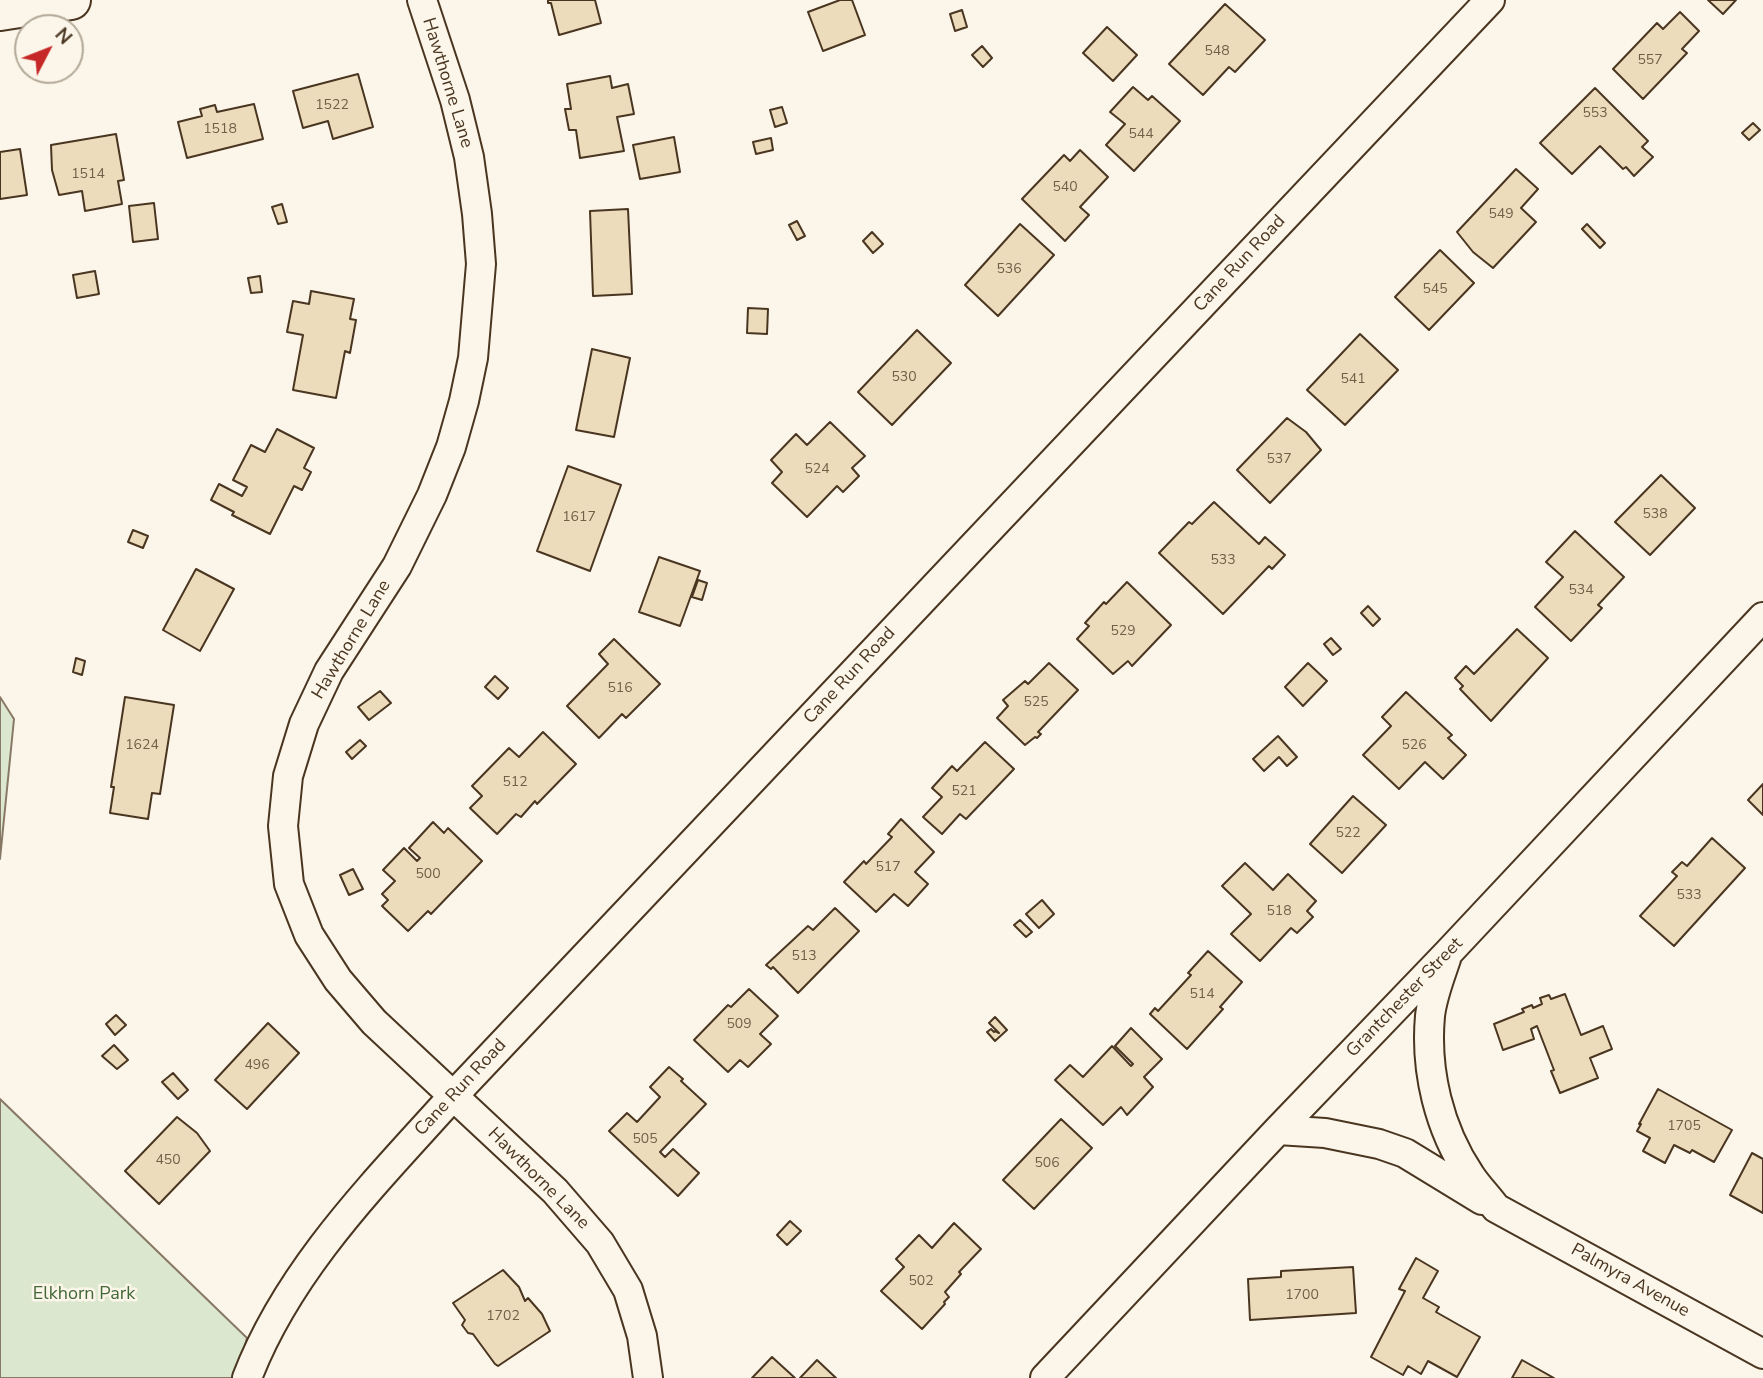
<!DOCTYPE html>
<html>
<head>
<meta charset="utf-8">
<style>
  body { margin:0 }
  #map { position:relative; width:1763px; height:1378px; overflow:hidden; background:#fbf6e9; font-family:"Nunito Sans",sans-serif }
  canvas { display:block }
  .north { position:absolute; left:14px; top:14px; width:70px; height:70px; box-sizing:border-box; background:#fbf6e9; border:2px solid #b4a999; border-radius:50%; rotate:48deg; font-size:19px; font-weight:700; line-height:28px; text-align:center; color:#4a3520 }
  .north::after { content:''; display:block; margin:auto; width:24px; height:32px; background:#c62828; clip-path:polygon(50% 0,100% 100%,50% 72%,0 100%) }
</style>
</head>
<body>
<div id="map">
<canvas width="1763" height="1378"></canvas>
<div class="north">N</div>
</div>
<script>
const ctx = document.querySelector('canvas').getContext('2d');
ctx.lineJoin = 'round';
function fillPath(path, color) { ctx.fillStyle = color; ctx.fill(path, 'evenodd'); }
function stroke(path, color, width, dash) { ctx.strokeStyle = color; ctx.lineWidth = width; ctx.lineCap = dash ? 'butt' : 'round'; ctx.setLineDash(dash || []); ctx.stroke(path); }
function write(font, color, halo, rows, align = 'center') {
  ctx.font = font + ' "Nunito Sans",sans-serif'; ctx.lineWidth = 5; ctx.setLineDash([]); ctx.textBaseline = 'middle'; ctx.strokeStyle = halo; ctx.fillStyle = color; for (const [text, x, y, turn = 0] of rows) {
    ctx.save(); ctx.translate(x, y); ctx.rotate((+turn || 0) * Math.PI / 180); ctx.textAlign = isNaN(turn) ? turn : align; if (halo) ctx.strokeText(text, 0, 0); ctx.fillText(text, 0, 0); ctx.restore();
  }
}
const green = new Path2D(`
  M0,697l14,22 -14,140z
  M0,1099l247,239 -10,40h-237z`);
const building = new Path2D(`
  M548,0h47l6,23 -42,12 -8,-32h-3z
  M840,0h12l13,35 -42,16 -15,-39z
  M1708,0h28l-13,14z
  M1225,4l40,36 -30,32 -6,-5 -26,28 -34,-31z
  M962,10l5,17 -12,4 -5,-17z
  M1680,12l19,19 -17,18 5,4 -44,46 -30,-30 44,-46 6,6z
  M1107,27l30,28 -24,26 -30,-28z
  M982,46l10,12 -9,9 -11,-12z
  M358,74l15,53 -40,12 -5,-18 -25,7 -10,-37z
  M610,76l2,12 16,-4 6,30 -17,3 7,34 -44,7 -4,-28h-7l-4,-21h6l-4,-25z
  M1133,87l15,13 4,-4 28,25 -46,50 -28,-26 19,-21 -15,-12z
  M1595,88l53,53 -6,6 11,10 -19,19 -8,-9 -3,2 -23,-23 -28,28 -32,-31z
  M254,104l9,35 -76,19 -9,-36 24,-6 -2,-7 15,-4 2,7z
  M782,107l5,16 -12,4 -5,-17z
  M1753,123l7,7 -11,10 -7,-7z
  M116,134l8,46 -6,1 4,23 -37,7 -3,-20 -23,4 -7,-25 -1,-25z
  M674,137l6,35 -40,7 -7,-34z
  M771,138l2,12 -17,4 -3,-12z
  M20,149l7,46 -27,4v-47z
  M1080,150l28,27 -28,30 9,8 -24,26 -43,-42 42,-44 6,6z
  M1516,169l22,20 -17,19 15,14 -43,46 -20,-16 -16,-20z
  M154,203l4,36 -25,3 -4,-36z
  M282,204l5,18 -9,2 -6,-17z
  M628,209l4,85 -39,2 -3,-85z
  M797,221l8,15 -8,4 -8,-15z
  M1020,224l34,31 -56,61 -33,-31z
  M1587,224l18,19 -5,5 -18,-19z
  M872,232l11,12 -10,9 -10,-12z
  M1440,250l34,33 -45,47 -34,-33z
  M95,271l4,23 -22,4 -4,-23z
  M260,276l2,16 -11,1 -3,-15z
  M311,291l43,8 -4,20 6,1 -6,33 -5,-2 -9,47 -43,-8 10,-55 -16,-3 6,-31 16,3z
  M748,308l20,1 -1,25 -20,-1z
  M917,330l34,33 -59,62 -34,-33z
  M1360,334l38,36 -53,55 -38,-35z
  M592,349l38,9 -16,79 -38,-7z
  M1287,418l19,14 15,18 -51,53 -33,-33z
  M830,422l35,34 -13,12 7,8 -16,16 -6,-6 -30,31 -35,-34 10,-11 -11,-12 25,-26 11,11z
  M277,429l37,19 -10,20 7,4 -9,18 -8,-4 -24,48 -38,-19 2,-3 -23,-12 8,-16 23,12 5,-9 -14,-7 18,-35 14,7z
  M568,466l53,19 -31,86 -53,-20z
  M1661,475l34,33 -45,47 -35,-33z
  M1214,502l45,42 6,-7 20,18 -13,14 -3,-3 -46,48 -64,-61 30,-31 3,2z
  M133,530l15,6 -5,12 -15,-6z
  M1575,531l49,46 -26,28 4,3 -31,33 -36,-34 28,-30 -17,-15z
  M659,557l41,14 -20,55 -41,-14z
  M196,569l38,20 -34,62 -37,-21z
  M698,580l9,3 -5,17 -10,-3z
  M1127,582l44,43 -39,41 -4,-5 -15,13 -36,-35 12,-13 -4,-3 19,-21 2,2z
  M1368,606l12,13 -7,7 -12,-13z
  M1517,629l31,29 -57,63 -31,-32 3,-3 -8,-8 11,-12 8,8z
  M1331,638l10,11 -8,6 -9,-11z
  M614,639l46,45 -34,34 -4,-4 -23,24 -32,-32 41,-42 -9,-10z
  M76,658l9,3 -3,14 -9,-3z
  M1049,663l29,27 -40,42 3,2 -4,4 -2,-1 -10,8 -28,-27 11,-12 -5,-6 22,-19 3,3z
  M1308,663l19,18 -24,25 -18,-19z
  M495,676l13,12 -10,11 -13,-12z
  M380,691l11,12 -22,17 -11,-13z
  M1406,692l46,43 -4,3 18,17 -23,24 -18,-17 -26,27 -36,-34 28,-29 -9,-9z
  M125,697l49,8 -14,89 -8,-1 -4,26 -38,-6 4,-26h-3z
  M543,732l33,32 -39,40 -2,-3 -14,16 -5,-3 -19,20 -27,-26 12,-12 -10,-10 37,-38 10,9z
  M1278,736l19,21 -10,9 -8,-9 -15,14 -11,-12z
  M360,740l6,6 -14,13 -6,-7z
  M985,742l29,27 -48,50 -6,-5 -18,20 -19,-17 19,-20 -10,-9 20,-22 5,5z
  M1763,784v31l-15,-15z
  M1353,796l33,29 -44,48 -32,-29z
  M901,819l33,33 -19,20 13,12 -20,22 -14,-12 -18,18 -32,-30 20,-21 2,3 26,-27 -4,-3z
  M433,822l11,11 4,-5 34,33 -51,53 -3,-3 -20,20 -26,-25 6,-6 -6,-6 13,-13 -12,-11 21,-22 13,13 3,-3 -11,-10z
  M1712,838l33,30 -71,78 -34,-30 37,-40 -5,-4 10,-10 5,4z
  M1245,863l28,27 15,-16 28,27 -9,10 6,6 -16,16 -6,-5 -31,33 -29,-27 20,-20 -29,-28z
  M353,869l10,20 -14,6 -9,-20z
  M1042,900l12,14 -15,14 -13,-14z
  M835,908l24,23 -61,62 -25,-26 -2,2 -5,-4 42,-39 5,4z
  M1020,920l12,12 -6,5 -12,-12z
  M1208,951l34,31 -22,25 3,2 -36,40 -37,-35 5,-6 3,3 33,-36 -3,-2z
  M749,989l29,27 -18,18 11,10 -23,23 -8,-7 -12,12 -34,-32 34,-35 3,2z
  M1565,994l16,41 22,-9 9,23 -22,9 8,20 -38,15 -9,-22 3,-1 -17,-44 -6,3 3,10 -31,11 -9,-26 30,-12 -2,-3 10,-4 1,3 9,-4 -2,-6 9,-3 2,4z
  M116,1015l10,10 -11,10 -9,-11z
  M995,1017l12,13 -12,11 -8,-9 4,-3 3,3 1,-1 4,2 -10,-10z
  M268,1023l31,30 -52,56 -32,-29z
  M1131,1028l31,31 -18,18 9,10 -26,28 -6,-8 -18,18 -48,-45 15,-15 13,12 29,-31 19,20 2,-2 -18,-18z
  M114,1045l14,15 -11,9 -15,-13z
  M669,1067l14,12 -2,2 25,23 -46,48 5,5 8,-8 26,24 -21,23 -69,-65 18,-18 10,9 23,-25 -10,-10z
  M173,1073l15,17 -10,9 -16,-17z
  M1658,1089l74,41 -18,32 -22,-12 -2,3 -16,-8 -9,18 -22,-12 7,-13 -13,-7 4,-7h-2z
  M177,1117l20,16 13,18 -51,53 -34,-33z
  M1061,1119l31,29 -58,61 -31,-29z
  M1752,1153l11,6v54l-33,-18z
  M790,1221l11,10 -14,14 -10,-10z
  M954,1223l27,26 -22,23 2,2 -16,18 4,5 -5,5 1,2 -23,25 -41,-38 23,-24 -8,-8 23,-24 13,13z
  M1416,1258l22,13 -15,27 16,9 -3,5 44,25 -23,40 -29,-16 -7,13 -13,-8 -5,9 -32,-18 34,-66 -6,-2z
  M1353,1267l3,46 -106,7 -2,-41 33,-2v-6z
  M503,1270l16,17 6,14 3,-3 14,16 8,17 -52,35 -3,-2 -22,-30 -5,-1 -6,-8 3,-5 -12,-17z
  M772,1357l23,21h-43z
  M817,1360l19,18h-36z
  M1522,1360l32,18h-42z`);
const minor = new Path2D(`
  M422,0l33,100 14,57 8,57 4,50 -8,94 -9,43 -13,46 -19,48 -35,71 -68,105 -25,53 -16,52 -5,50 6,58 20,51 29,45 36,42 181,169 45,52 28,47 14,46 6,42
  M1446,959c-6,18 -14,38 -16,57 -5,55 9,113 40,159 7,11 18,22 26,33l267,146
  M1278,1130l47,3 54,11 26,9 77,47
  M247,1378c42,-110 129,-196 206,-282l1037,-1096
  M1045,1378l233,-248 170,-177 315,-336`);
const secondary = new Path2D(`
  M0,11l71,-11`);
const numberNames = [
  ["548",1217,52],
  ["557",1650,61],
  ["1522",332,106],
  ["553",1595,114],
  ["1518",220,130],
  ["544",1141,135],
  ["1514",88,175],
  ["540",1065,188],
  ["549",1501,215],
  ["536",1009,270],
  ["545",1435,290],
  ["530",904,378],
  ["541",1353,380],
  ["537",1279,460],
  ["524",817,470],
  ["538",1655,515],
  ["1617",579,518],
  ["533",1223,561],
  ["534",1581,591],
  ["529",1123,632],
  ["516",620,689],
  ["525",1036,703],
  ["1624",142,746],
  ["526",1414,746],
  ["512",515,783],
  ["521",964,792],
  ["522",1348,834],
  ["517",888,868],
  ["500",428,875],
  ["533",1689,896],
  ["518",1279,912],
  ["513",804,957],
  ["514",1202,995],
  ["509",739,1025],
  ["496",257,1066],
  ["1705",1684,1127],
  ["505",645,1140],
  ["450",168,1161],
  ["506",1047,1164],
  ["502",921,1282],
  ["1700",1302,1296],
  ["1702",503,1317]
];
const streetNames = [
  ["Hawthorne Lane",447,83,73],
  ["Cane Run Road",1240,264,-47],
  ["Hawthorne Lane",352,640,-59],
  ["Cane Run Road",850,676,-47],
  ["Grantchester Street",1405,998,-46],
  ["Cane Run Road",461,1088,-47],
  ["Hawthorne Lane",538,1179,45],
  ["Palmyra Avenue",1630,1281,29]
];
const parkNames = [
  ["Elkhorn Park",84,1295]
];
fillPath(green, '#dce7d0');
stroke(green, '#887966', 2);
fillPath(building, '#ecdcbc');
stroke(building, '#4a3520', 2);
stroke(minor, '#4a3520', 32);
stroke(secondary, '#4a3520', 42);
stroke(minor, '#fbf6e9', 28);
stroke(secondary, '#fbf6e9', 38);
write('14px', '#725f47', null, numberNames);
write('18px', '#4a3520', '#fbf6e9', streetNames);
write('18px', '#436837', '#fbf6e9', parkNames);
</script>
</body>
</html>
